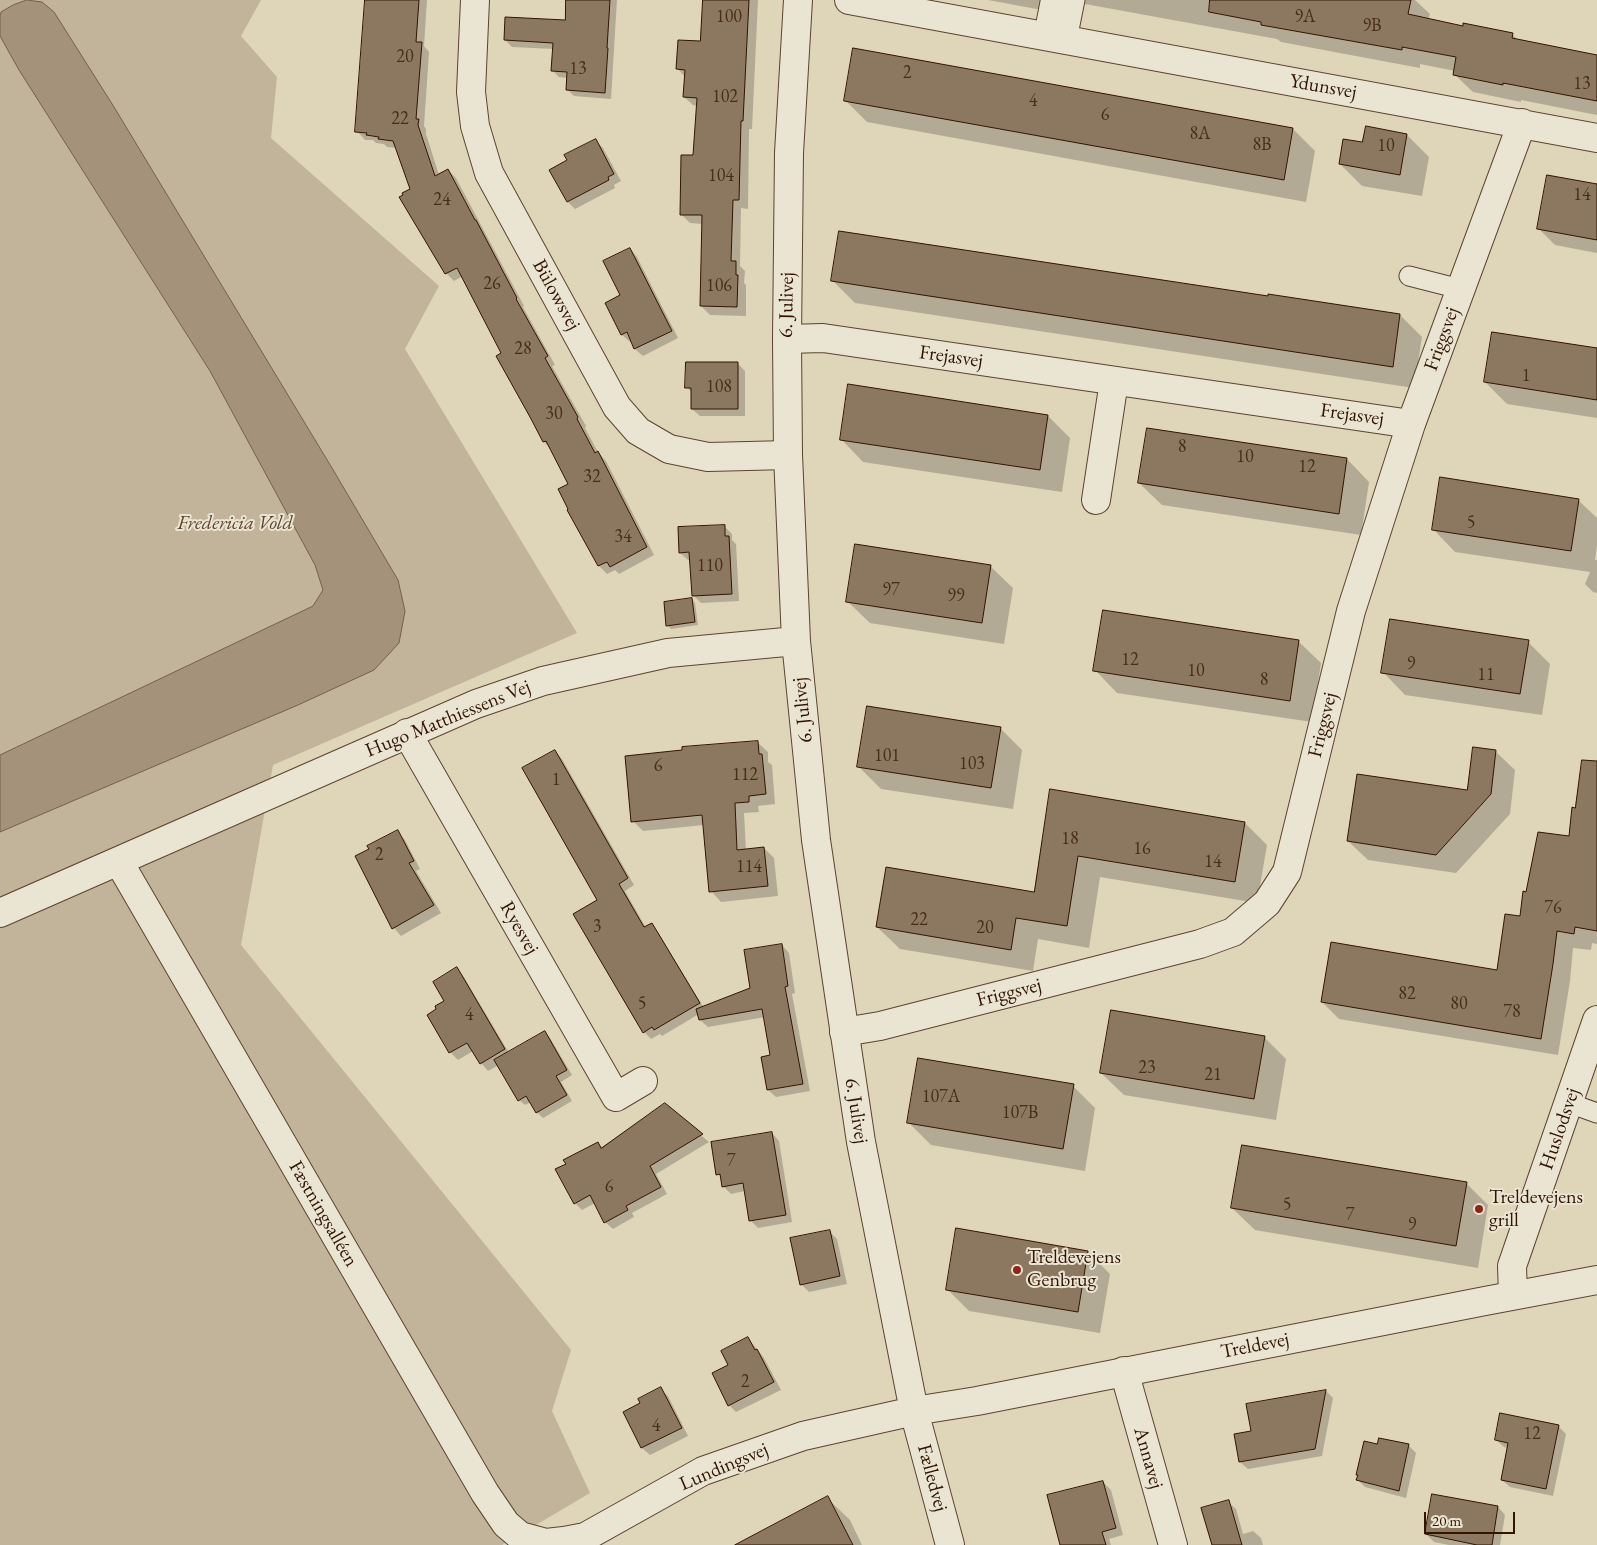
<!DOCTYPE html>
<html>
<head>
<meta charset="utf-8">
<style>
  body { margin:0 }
  #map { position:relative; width:1597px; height:1545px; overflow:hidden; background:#dfd5b9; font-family:"EB Garamond",serif }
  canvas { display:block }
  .scale { position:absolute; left:1424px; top:1512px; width:91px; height:22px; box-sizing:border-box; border:2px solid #321401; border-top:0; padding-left:6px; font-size:15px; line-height:18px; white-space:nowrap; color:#321401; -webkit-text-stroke:4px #eae4d2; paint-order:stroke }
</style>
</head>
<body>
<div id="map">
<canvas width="1597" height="1545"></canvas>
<div class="scale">20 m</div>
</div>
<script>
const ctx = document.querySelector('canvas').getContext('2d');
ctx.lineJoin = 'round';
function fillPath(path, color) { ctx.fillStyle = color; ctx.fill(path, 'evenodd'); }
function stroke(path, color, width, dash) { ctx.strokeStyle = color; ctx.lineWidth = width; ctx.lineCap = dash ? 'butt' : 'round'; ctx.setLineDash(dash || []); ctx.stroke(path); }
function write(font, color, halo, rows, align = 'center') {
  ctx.font = font + ' "EB Garamond",serif'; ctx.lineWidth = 4; ctx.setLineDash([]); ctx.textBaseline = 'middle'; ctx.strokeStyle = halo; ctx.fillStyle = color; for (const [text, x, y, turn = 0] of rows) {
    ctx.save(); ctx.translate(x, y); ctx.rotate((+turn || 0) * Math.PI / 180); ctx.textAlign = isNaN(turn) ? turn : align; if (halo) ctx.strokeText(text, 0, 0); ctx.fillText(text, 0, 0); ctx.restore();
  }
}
const green = new Path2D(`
  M0,0h261l-20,36 36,41 -6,61 168,148 -34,63 172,284 -304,132 -32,180 330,405 -19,61 38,82 -88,52h-502z`);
const water = new Path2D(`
  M27,0l15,2 12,10 60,95 218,361 66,112 7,31 -6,32 -25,27 -76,35 -298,127v-77l313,-149 10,-16 -8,-25 -105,-194 -191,-301 -19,-34v-20l1,-4 12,-7z`);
const shadow = new Path2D(`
  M367,0h60l-3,46 5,6 -5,74 2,3v5l13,41 9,-5 8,8 68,128 -1,1 32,58 -3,1 34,60 -1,2 13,24 8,9 48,94 -35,19 -4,-4 -8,4 -8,-8 -29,-82 -19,-35 -7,-7 -42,-88 -39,-78 -9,5 -8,-8 -49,-125 -10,-1 -3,-3 -8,-1 -3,-3h-8l-8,-9z
  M573,0h44l-6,99 -37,-3 -7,-7 1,-11 -9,-1 -7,-7 2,-21 -42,-2 -7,-7 87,-17z
  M704,0h54l-6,129h-3l-1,80 -7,-1 -1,58 5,5 -1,12 2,2v31l-36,-1 -9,-9 2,-82 -13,-1 -9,-9 13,-57 3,-51 -4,-1 -9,-8 1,-20 -7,-8 24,-26z
  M988,0h72l-2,13z
  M1063,0h352l15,14 -2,6 36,8 49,7 6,6 78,16v58l-76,-15v2l-48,-10 -19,-18 1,-3 -35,-7v4l-139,-26 -4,-3z
  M845,100l448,29 22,22 -9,51 -439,-80z
  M1407,135l22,22 -7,39 -60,-10 -22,-22z
  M595,140l8,8 18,33 -7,4 1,3 -40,21 -7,-7v-41z
  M1597,186v67l-42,-8 -16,-16z
  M630,249l7,8 41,81 -35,18 -8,-7 -3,-8 -2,1 -8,-7 -15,-32 14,-7z
  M832,280l437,17 131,18 22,22 -8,51 -559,-85z
  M1597,349v69l-90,-14 -22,-22z
  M737,363l8,8v45h-45l-8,-7v-16l-5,-6z
  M1048,416l22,22 -8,54 -199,-30 -22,-23z
  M1347,459l22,23 -8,53 -199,-30 -23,-22z
  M1578,500l19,18v27l-2,15h2v33l-4,-1 -8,-8 5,-12 -135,-20 -22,-23z
  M724,526l8,8v6l4,4 3,57 -38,2 -8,-8 -2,-35h-3l-8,-7z
  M990,566l23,22 -9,56 -134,-21 -23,-22z
  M692,599l3,4 3,22 -27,4 -4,-4z
  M1298,641l23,22 -9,59 -195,-29 -22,-23z
  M1528,642l22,22 -8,51 -137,-20 -22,-23z
  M1000,728l22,22 -9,59 -132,-20 -22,-22z
  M757,742l11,10v10l4,3 3,39 -17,2 1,6 -15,1 2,37 18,-2 10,10 4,38 -57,6 -10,-11 -7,-66 -61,6 -10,-10z
  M555,751l7,8 72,126 -9,6 21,37 5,-3 7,7 46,76 47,-19 31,-44 7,8 6,40 -3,1 18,97 -34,6 -8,-7 -5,-32 9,-2 -7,-39 -57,10 -8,-7 -1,-6 -37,22 -2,-2 -9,5 -7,-7 -46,-132z
  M1495,751l20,19 -5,44 -54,59 -88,-13 -20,-19 120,-49z
  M1051,791l194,32 22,22 -10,58 -157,-26 -11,71 -51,-9 -5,32 -133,-22 -23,-22 158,-33z
  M1597,793v151l-5,-1 -1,7 -18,-2 -3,33 -12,74 -219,-36 -17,-17 176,-30 23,-55 6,-24 43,-56 6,-28z
  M398,832l7,8 15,29 -4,2 25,42 -40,23 -7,-8 -38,-71z
  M456,969l8,8 45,76 36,-20 5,5 22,37 -11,7 11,19 -29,17 -6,-6 -6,-10 -6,3 -6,-5 -20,-35 -11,6 -7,-8 -8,-12 -15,9 -8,-8 -12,-43 7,-8z
  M1264,1037l22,22 -10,61 -152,-25 -23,-22z
  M1073,1086l22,22 -10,63 -154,-26 -22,-22z
  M665,1105l44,37 -53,32 11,20 -35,19 2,4 -21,12 -8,-7 -10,-19 -13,7 -7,-7 -8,-38 31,-22 5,5z
  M772,1133l7,8 13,81 -34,6 -8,-8 -5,-29 -14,3 -8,-8 -1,-8 -4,-4z
  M1466,1183l22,22 -10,63 -223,-38 -23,-22z
  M957,1230l131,22 22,22 -10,59 -131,-22 -22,-22z
  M829,1231l8,8 10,45 -38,8 -8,-8z
  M748,1338l16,20 17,32 -45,22 -7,-7 1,-40z
  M660,1389l8,7 20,40 -38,19 -8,-7 -17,-35 17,-9z
  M1326,1391l7,7 -11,58 -74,13 -8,-7 -5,-27 17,-3 -5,-27z
  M1558,1426l8,8 -13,62 -43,-9 -8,-7 6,-32 -4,-1 -8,-7z
  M1378,1445h30l8,8 -10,45 -41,-11 -7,-7z
  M1103,1482l8,8 12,45 -14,4 2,6h-49z
  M1433,1496l65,11 7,8 -5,30h-51l-15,-3 -8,-8z
  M827,1498l23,22 12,25h-124z
  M1228,1502l8,7 7,25 10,-3 8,7 2,7h-50z`);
const building = new Path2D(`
  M365,0h54l-3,42h6l-6,77h3l-1,6 17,51 13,-7 27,51h1l41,78 -1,1 32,57 -3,2 33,59 -1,2 18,34 3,-2 49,96 -37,20 -3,-5 -9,4 -31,-56 1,-1 -10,-20 10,-5 -22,-43 -3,1 -13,-25 -34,-61 5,-3 -44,-85 -12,6 -46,-77 4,-2 -1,-2 8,-4 -17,-48 -15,-2 1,-2 -13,-2 1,-2 -12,-1z
  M566,0h44l-3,48h1l-3,45 -39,-3 1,-18 -16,-1 2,-28 -49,-3 1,-23 60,3z
  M703,0h46l-6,121h-2l-2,79h-6l-2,61h5v14h2l-1,32 -37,-1 2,-91h-22l1,-60h12l4,-57 -14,-1 2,-27 -9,-1 2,-29 22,1z
  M1210,0h201l-3,14 55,12v-3l50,10 -1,5 85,17v46l-94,-18v2l-50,-10 3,-18 -54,-10v3l-141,-25v-3l-52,-10z
  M853,48l440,80 -9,52 -440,-79z
  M1366,126l41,8 -7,41 -61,-11 4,-25 19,3z
  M596,139l18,35 -6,3 1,3 -42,22 -18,-32 18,-10 -3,-5z
  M1547,175l50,9v56l-60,-11z
  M839,231l429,65v-2l132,20 -7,53 -562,-86z
  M630,248l42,83 -38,18 -7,-17 -6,3 -16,-32 15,-8 -17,-34z
  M1492,332l105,16v52l-113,-18z
  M686,362h52v47h-47v-21h-6z
  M848,384l200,31 -8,55 -200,-30z
  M1147,428l200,30 -8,56 -201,-31z
  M1440,477l139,22 -8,52 -139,-21z
  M725,525v11h4l3,58 -40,2 -3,-44 -10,1 -1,-26z
  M855,544l136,21 -9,58 -136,-21z
  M692,598l3,24 -29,4 -2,-24z
  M1103,610l196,30 -9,61 -197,-30z
  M1390,619l139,21 -9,54 -139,-21z
  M867,706l134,21 -10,61 -134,-21z
  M758,741l1,13h3l4,40 -17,2v6l-14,1 2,47 27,-3 4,39 -59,6 -7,-77 -71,7 -6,-66 57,-6v-3z
  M1473,747l23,3 -5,44 -55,61 -89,-14 10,-67 110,16z
  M555,750l73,128 -9,6 25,43 8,-4 48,80 -46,27 -2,-3 -9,6 -70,-119 24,-14 -75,-132z
  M1582,760l15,1v170l-22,-4 -1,7 -17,-3 -4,33 -12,75 -220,-37 10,-60 166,28 8,-56 15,2 3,-25 3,1 12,-60 31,4 3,-29 3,1z
  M1050,789l195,33 -10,60 -157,-26 -11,70 -51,-8 -5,32 -135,-23 10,-60 148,25z
  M398,830l16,31 -5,2 25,42 -42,24 -37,-73 14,-7 -2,-3z
  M782,944l6,42 -3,1 18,97 -36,6 -6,-33 9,-2 -8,-46 -63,11 -3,-11 54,-21 -6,-38z
  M457,967l48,82 -25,15 -13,-21 -18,10 -22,-38 9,-6 -1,-3 9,-5 -11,-19z
  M1111,1010l154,26 -11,63 -154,-26z
  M545,1031l22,39 -11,6 11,19 -31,18 -10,-17 -8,5 -24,-41z
  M918,1058l156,26 -11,65 -156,-26z
  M665,1103l38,31 -53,32 11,21 -35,19 2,4 -24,13 -14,-28 -16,9 -19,-35 11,-5 -3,-4 35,-18 3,6z
  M772,1132l14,83 -37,6 -6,-38 -21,4 -2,-13 -4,1 -5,-33z
  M1242,1145l225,37 -11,64 -225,-38z
  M956,1228l132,23 -10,61 -132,-22z
  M830,1230l10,46 -40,9 -10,-47z
  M748,1337l7,13 2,-1 17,33 -46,24 -16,-33 16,-8 -7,-14z
  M661,1387l21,41 -41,20 -18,-36 17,-9 -2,-4z
  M1326,1390l-11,59 -76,13 -5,-28 17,-3 -5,-27z
  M1500,1413l59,12 -13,64 -45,-9 7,-37 -13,-3z
  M1379,1438l30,6 -10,47 -43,-11 2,-5h-2l8,-34 13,3z
  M1103,1481l13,47 -14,4 4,13h-46l-13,-50z
  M1432,1494l66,12 -6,39h-15l-52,-11z
  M828,1496l25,49h-118z
  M1229,1500l13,45h-30l-11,-37z`);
const service = new Path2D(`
  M1067,40l8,-40
  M1409,276l51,13
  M1569,1103l28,10`);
const minor = new Path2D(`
  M475,0l-4,92 4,34 14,47 128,234 21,24 31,18 39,8 80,-2
  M849,0l748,138
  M1048,36l7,-36
  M787,339l36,-1 588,86
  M1096,500l18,-119
  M407,733l209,364 27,-16
  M844,1032l36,-6 320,-82 33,-12 34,-29 20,-31 64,-261 60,-187 111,-301
  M1513,1295l-1,-29 85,-246
  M1124,1371l49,174`);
const tertiary = new Path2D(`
  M798,0l-9,153 -2,186 1,116 8,186 20,199 45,302 53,269 36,134
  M119,862l366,631 21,31 14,12 26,7 18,-2 21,-4 118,-66 100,-35 111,-25 63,-10 508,-100 112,-21
  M0,913l476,-209 67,-23 125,-28 128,-12`);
const markers = [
  [1479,1209,5,"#8f2418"],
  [1017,1270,5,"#8f2418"]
];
const numberNames = [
  ["100",729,17],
  ["9A",1305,17],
  ["9B",1372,26],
  ["20",405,57],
  ["13",578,69],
  ["2",907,73],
  ["13",1582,84],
  ["102",725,97],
  ["4",1033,101],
  ["6",1105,115],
  ["22",400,119],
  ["8A",1200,134],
  ["8B",1262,145],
  ["10",1386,146],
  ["104",721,176],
  ["14",1582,195],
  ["24",442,200],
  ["26",492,284],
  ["106",719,286],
  ["28",523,349],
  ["1",1526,376],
  ["108",719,387],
  ["30",554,414],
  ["8",1182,447],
  ["10",1245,457],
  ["12",1307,467],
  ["32",592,477],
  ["5",1471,523],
  ["34",623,537],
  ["110",710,566],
  ["97",891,590],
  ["99",956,596],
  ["12",1130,660],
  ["9",1411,664],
  ["10",1196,671],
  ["11",1486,675],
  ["8",1264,680],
  ["101",887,756],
  ["103",972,764],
  ["6",658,766],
  ["112",745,775],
  ["1",556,780],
  ["18",1070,839],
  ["16",1142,849],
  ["2",379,855],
  ["14",1213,862],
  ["114",749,867],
  ["76",1553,908],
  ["22",919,920],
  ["3",597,927],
  ["20",985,928],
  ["82",1407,994],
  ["5",642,1004],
  ["80",1459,1004],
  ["78",1512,1012],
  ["4",469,1015],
  ["23",1147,1068],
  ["21",1213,1075],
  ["107A",941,1097],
  ["107B",1020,1113],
  ["7",731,1161],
  ["6",609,1187],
  ["5",1287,1205],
  ["7",1350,1215],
  ["9",1412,1225],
  ["2",745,1382],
  ["4",656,1426],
  ["12",1532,1434]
];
const streetNames = [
  ["Ydunsvej",1323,87,10],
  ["Bülowsvej",556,295,61],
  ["6. Julivej",787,305,-89],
  ["Friggsvej",1442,339,-70],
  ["Frejasvej",951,357,8],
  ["Frejasvej",1352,415,8],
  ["6. Julivej",803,710,-96],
  ["Hugo Matthiessens Vej",448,719,-22],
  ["Friggsvej",1323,725,-76],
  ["Ryesvej",519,928,60],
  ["Friggsvej",1009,993,-14],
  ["6. Julivej",856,1111,81],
  ["Huslodsvej",1560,1129,-71],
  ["Fæstningsalléen",323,1214,60],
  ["Treldevej",1255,1346,-11],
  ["Annavej",1148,1458,74],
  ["Lundingsvej",724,1467,-23],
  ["Fælledvej",932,1478,75]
];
const parkNames = [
  ["Fredericia Vold",235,524]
];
const poiNames = [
  ["Treldevejens",1489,1198],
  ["grill",1489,1221],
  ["Treldevejens",1027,1258],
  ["Genbrug",1027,1281]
];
fillPath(green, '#c2b49a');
fillPath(water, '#a4937a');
stroke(water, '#76604a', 1);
fillPath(shadow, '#0003');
fillPath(building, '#8c7861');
stroke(building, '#321401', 1);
stroke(service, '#5d442f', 21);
stroke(minor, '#5d442f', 30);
stroke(tertiary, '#5d442f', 30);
stroke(service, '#eae4d2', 19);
stroke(minor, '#eae4d2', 28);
stroke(tertiary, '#eae4d2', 28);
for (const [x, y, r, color] of markers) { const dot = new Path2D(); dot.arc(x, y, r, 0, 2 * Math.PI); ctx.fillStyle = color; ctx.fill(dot); stroke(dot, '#eae4d2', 2); }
write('18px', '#482d19', null, numberNames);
write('20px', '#321401', '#eae4d2', streetNames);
write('italic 20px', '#5d442f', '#eae4d2', parkNames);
write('20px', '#321401', '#eae4d2', poiNames, 'left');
</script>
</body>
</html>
